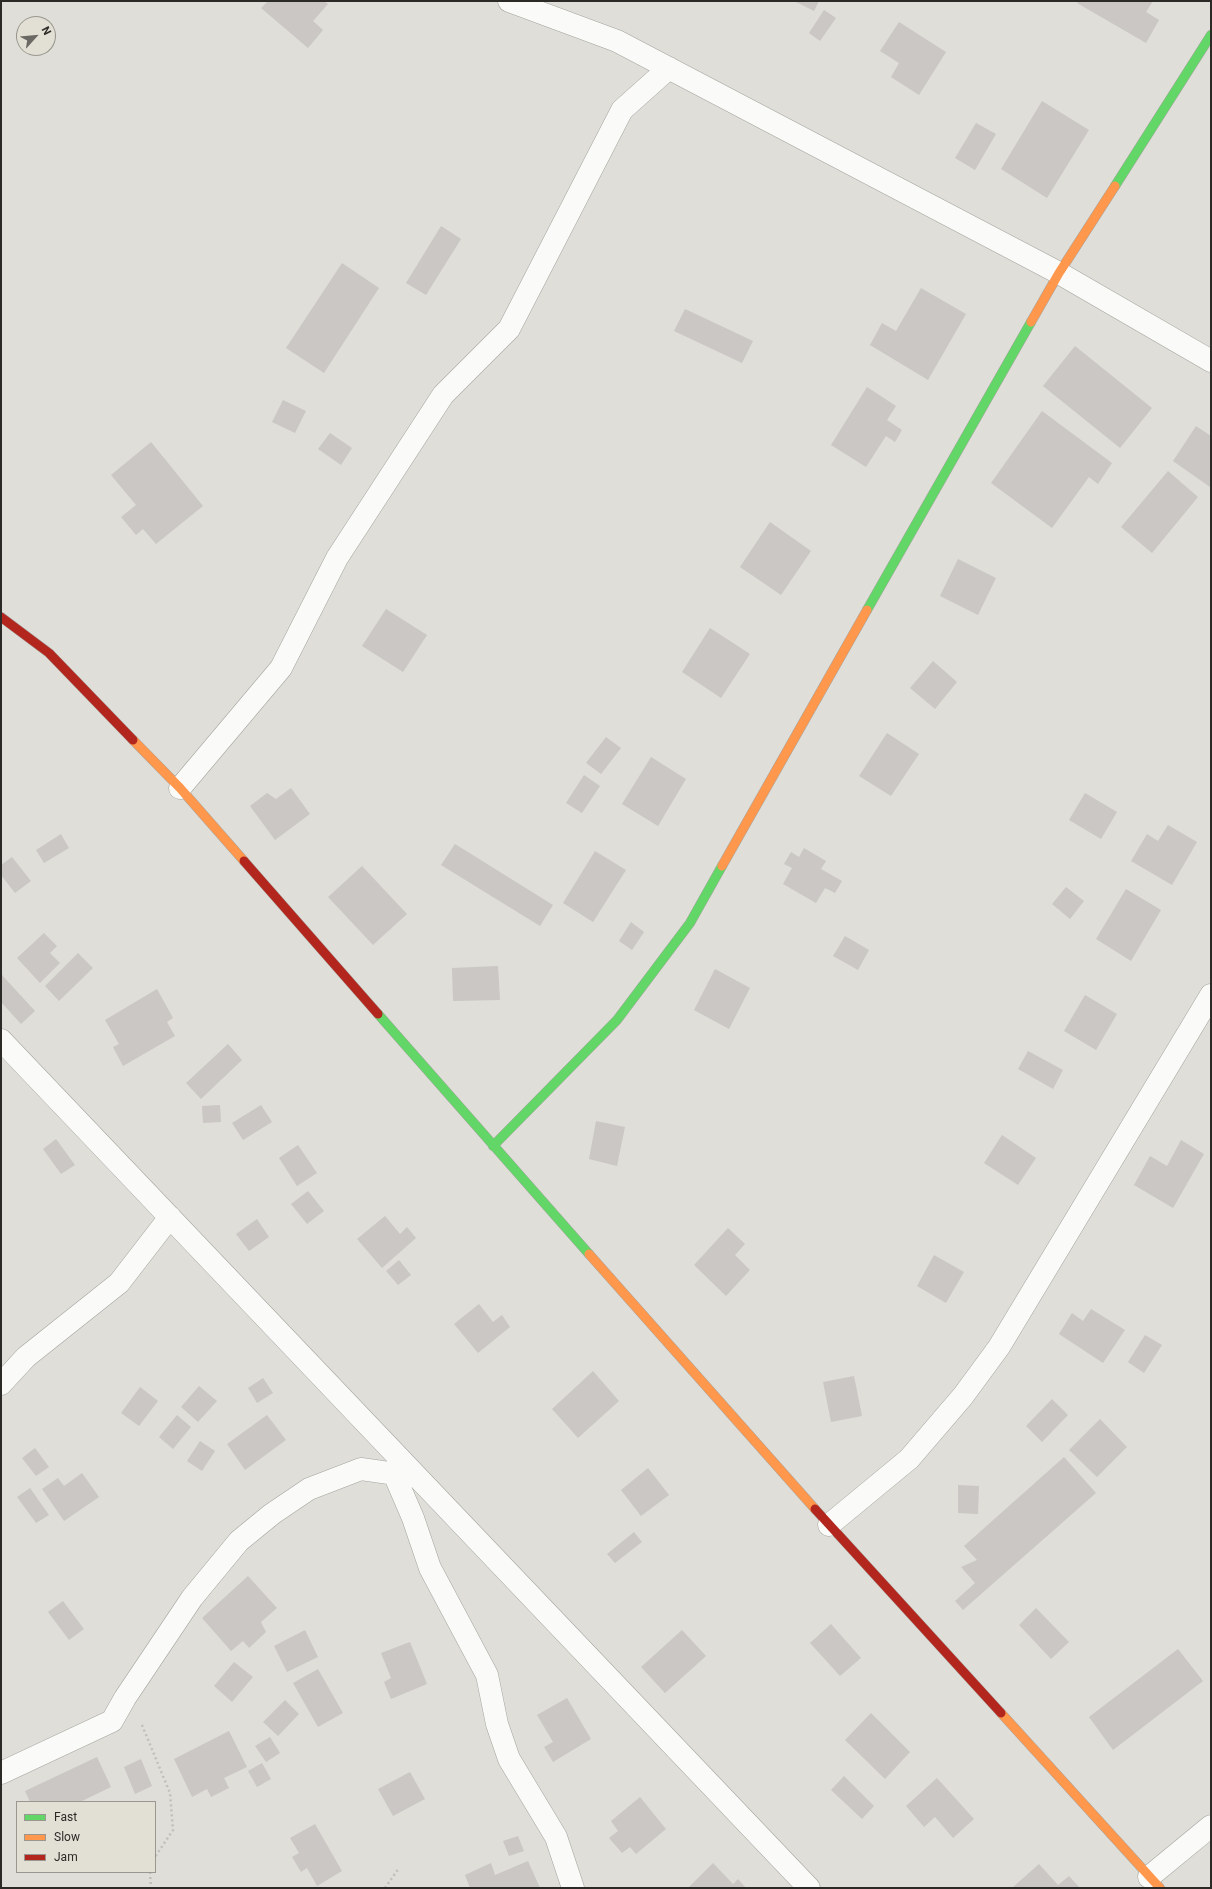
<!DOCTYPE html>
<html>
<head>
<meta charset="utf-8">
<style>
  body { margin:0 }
  #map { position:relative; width:1212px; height:1889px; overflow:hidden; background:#dfded8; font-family:Roboto,sans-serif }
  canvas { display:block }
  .frame { position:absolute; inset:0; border:2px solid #2b2a26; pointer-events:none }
  .legend { position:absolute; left:16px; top:1801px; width:140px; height:72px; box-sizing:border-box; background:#e2dfd5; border:1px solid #99978f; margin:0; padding:5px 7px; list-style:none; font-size:12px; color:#2b2a26 }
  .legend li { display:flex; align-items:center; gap:8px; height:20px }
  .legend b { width:20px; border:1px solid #99978f }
  .north { position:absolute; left:16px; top:16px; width:40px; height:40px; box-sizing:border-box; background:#e2dfd5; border:1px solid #99978f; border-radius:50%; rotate:63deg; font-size:11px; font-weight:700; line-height:16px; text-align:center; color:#2b2a26 }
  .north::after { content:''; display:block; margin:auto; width:14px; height:18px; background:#6a6964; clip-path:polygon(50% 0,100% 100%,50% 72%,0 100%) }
</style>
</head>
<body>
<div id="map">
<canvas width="1212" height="1889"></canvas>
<div class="frame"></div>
<ul class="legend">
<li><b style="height:5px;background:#63d668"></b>Fast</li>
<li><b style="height:5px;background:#ff974d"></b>Slow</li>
<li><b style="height:5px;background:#b3261e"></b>Jam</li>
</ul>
<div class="north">N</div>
</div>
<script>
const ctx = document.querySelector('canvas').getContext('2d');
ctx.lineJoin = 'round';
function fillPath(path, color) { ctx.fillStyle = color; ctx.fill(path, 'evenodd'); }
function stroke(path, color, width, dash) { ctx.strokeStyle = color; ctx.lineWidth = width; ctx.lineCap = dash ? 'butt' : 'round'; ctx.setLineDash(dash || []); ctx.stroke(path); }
const building = new Path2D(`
  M268,1h56l4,3 -15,17 10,9 -15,18 -47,-40z
  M794,1h25l-5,10z
  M1079,1h74l-7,11 13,8 -13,23 -69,-40z
  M824,10l12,8 -16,23 -11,-8z
  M899,22l47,30 -27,43 -28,-18 8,-14 -19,-12z
  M1042,101l47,29 -42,68 -46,-29z
  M976,123l20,11 -21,36 -20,-12z
  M441,226l20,13 -35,56 -20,-12z
  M342,263l37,25 -55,85 -38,-25z
  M921,288l45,26 -38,66 -58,-35 12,-22 14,8z
  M685,309l68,32 -11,22 -68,-32z
  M1075,346l77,62 -32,40 -77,-62z
  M867,387l29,19 -9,14 15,10 -7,12 -9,-6 -20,31 -35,-22z
  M283,400l23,11 -11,22 -23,-11z
  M1042,411l70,52 -14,21 -9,-7 -37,51 -61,-45z
  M1196,426l15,10 -1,51 -37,-26z
  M330,433l22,15 -11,17 -23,-16z
  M151,442l52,64 -47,38 -13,-15 -7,6 -15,-18 15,-12 -25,-30z
  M1168,471l30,26 -46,56 -31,-26z
  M770,522l41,29 -30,44 -41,-28z
  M958,559l38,19 -18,37 -38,-19z
  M386,609l41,26 -24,37 -41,-26z
  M710,628l40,26 -29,44 -39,-26z
  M933,661l24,21 -22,27 -25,-21z
  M887,733l32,21 -28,42 -32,-20z
  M606,737l15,11 -20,26 -15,-11z
  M651,757l35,22 -28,47 -36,-22z
  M584,775l16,11 -18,27 -16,-10z
  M291,788l19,26 -35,26 -25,-34 17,-13 9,6z
  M1085,793l32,19 -16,27 -32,-19z
  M1168,825l29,17 -25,43 -41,-24 16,-27 11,7z
  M61,834l8,14 -25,15 -8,-13z
  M455,844l98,61 -13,21 -99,-61z
  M804,848l22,13 -5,8 21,12 -7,12 -10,-5 -9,15 -33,-19 9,-16 -8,-4 7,-12 8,5z
  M595,851l31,19 -33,52 -30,-19z
  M12,857l19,24 -16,12 -14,-18v-10z
  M362,866l45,48 -34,31 -45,-48z
  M1066,887l18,14 -14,18 -18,-15z
  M1126,889l35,21 -30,51 -35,-22z
  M631,922l13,10 -12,18 -13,-9z
  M44,933l13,13 -7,7 10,10 -20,20 -23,-25z
  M845,936l24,14 -11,20 -25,-14z
  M78,953l15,15 -34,33 -14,-15z
  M498,966l2,34 -47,1 -1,-33z
  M715,969l35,19 -21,41 -35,-19z
  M2,975l33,36 -14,13 -20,-22z
  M157,989l16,29 -6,4 8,14 -52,30 -10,-19 6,-3 -14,-24z
  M1085,995l32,19 -21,36 -32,-19z
  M228,1044l14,16 -41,39 -15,-16z
  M1028,1051l35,19 -10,19 -35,-20z
  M220,1105l1,17 -18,1 -1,-17z
  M261,1105l11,17 -29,18 -11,-17z
  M596,1121l29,6 -8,39 -28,-7z
  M1002,1135l34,23 -18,27 -34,-22z
  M56,1139l19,26 -14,9 -18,-25z
  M1181,1140l23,14 -31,54 -39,-23 16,-29 17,10z
  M298,1145l19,28 -20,13 -18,-28z
  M308,1191l16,20 -17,13 -16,-20z
  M385,1216l15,18 7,-7 9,11 -34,30 -25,-29z
  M257,1219l12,18 -20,14 -13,-17z
  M728,1228l17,16 -10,11 15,15 -24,26 -32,-31z
  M934,1255l30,17 -18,31 -29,-17z
  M399,1260l12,15 -13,10 -12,-14z
  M479,1304l14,18 9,-7 8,12 -32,26 -24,-29z
  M1091,1309l34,21 -22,33 -44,-29 13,-21 11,8z
  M1145,1335l17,10 -18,28 -16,-11z
  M593,1371l26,30 -41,37 -26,-29z
  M854,1376l8,40 -31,6 -8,-40z
  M263,1378l10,15 -16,10 -9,-15z
  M199,1386l18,15 -19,21 -17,-15z
  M140,1387l18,14 -19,25 -18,-13z
  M1052,1399l16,16 -26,27 -16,-16z
  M177,1415l14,12 -18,22 -14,-12z
  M267,1415l19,25 -41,30 -18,-26z
  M1100,1419l27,28 -30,30 -28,-27z
  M200,1441l15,10 -13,20 -15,-10z
  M35,1448l14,19 -13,9 -14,-18z
  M1064,1457l32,36 -133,117 -8,-9 20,-18 -14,-16 16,-7 -13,-14z
  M648,1468l21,27 -28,21 -20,-26z
  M82,1473l17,24 -35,24 -22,-32 16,-11 6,8z
  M958,1485l21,1 -1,28 -20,-1z
  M30,1488l19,27 -13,8 -19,-26z
  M634,1532l8,10 -27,21 -8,-9z
  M248,1576l29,32 -16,14 5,10 -17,16 -6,-7 -12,10 -29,-33z
  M63,1601l21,28 -15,11 -21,-28z
  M1036,1608l33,34 -18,17 -32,-34z
  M831,1624l30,34 -21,18 -30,-33z
  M305,1630l13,27 -31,15 -13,-26z
  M682,1630l24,26 -41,37 -24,-26z
  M410,1642l17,42 -36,15 -7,-17 7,-4 -10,-25z
  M1178,1649l25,32 -90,69 -24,-33z
  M234,1662l19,15 -21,25 -18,-16z
  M318,1669l25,44 -25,14 -25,-44z
  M567,1698l24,41 -38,23 -9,-15 9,-5 -16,-27z
  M285,1700l14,14 -21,22 -15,-14z
  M871,1713l39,39 -25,27 -40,-39z
  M229,1731l18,36 -23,11 5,10 -18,9 -4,-8 -15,8 -18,-38z
  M270,1737l10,16 -14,9 -11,-16z
  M97,1757l14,30 -31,15h-50l-5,-11z
  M141,1759l11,27 -17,8 -11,-27z
  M262,1763l9,16 -14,8 -9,-16z
  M410,1772l15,27 -32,17 -15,-27z
  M844,1776l30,30 -12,13 -31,-29z
  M937,1778l37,41 -21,19 -18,-21 -11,10 -18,-21z
  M640,1797l26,32 -30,25 -6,-7 -8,6 -13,-15 9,-7 -7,-10z
  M315,1824l27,47 -25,15 -10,-18 -6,4 -9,-15 7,-4 -9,-15z
  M518,1836l6,15 -15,5 -6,-15z
  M528,1861l12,27h-70l-5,-13 26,-12 4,12z
  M713,1863l20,21 5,-5 8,9h-58z
  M1039,1864l19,21 11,-9 11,12h-68z`);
const path = new Path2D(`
  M142,1725l28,68 3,37 -18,27
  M150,1872l1,16
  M385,1888l14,-20`);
const street = new Path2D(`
  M509,1l108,40 442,232 152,88
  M180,788l101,-120 56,-110 106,-163 66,-66 113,-219 47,-42
  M1,1040l808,848
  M1,1384l25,-27 93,-74 51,-66
  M394,1474l19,44 17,50 57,107 10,49 12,35 47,78 17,51
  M829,1525l80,-66 54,-63 36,-49 212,-352
  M1,1773l111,-52 13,-23 67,-100 47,-57 33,-27 37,-25 52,-20 56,8
  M1149,1877l62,-51`);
const fast = new Path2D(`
  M1115,186l96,-151
  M867,610l164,-288
  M378,1014l211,240
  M493,1146l124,-126 73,-97 32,-57`);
const slow = new Path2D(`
  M1031,322l28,-49 56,-87
  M133,740l47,48 64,73
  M722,866l145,-256
  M589,1254l226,255
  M1001,1713l159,175`);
const jam = new Path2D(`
  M1,617l48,36 84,87
  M244,861l134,153
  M815,1509l186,204`);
fillPath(building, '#cac7c4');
stroke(street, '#a4a39e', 23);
stroke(fast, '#a4a39e', 10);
stroke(slow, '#a4a39e', 10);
stroke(jam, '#a4a39e', 10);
stroke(path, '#c0bfbc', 2.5, [2, 3]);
stroke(street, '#fafaf9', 22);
stroke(fast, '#63d668', 9);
stroke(slow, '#ff974d', 9);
stroke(jam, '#b3261e', 9);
</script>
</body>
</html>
